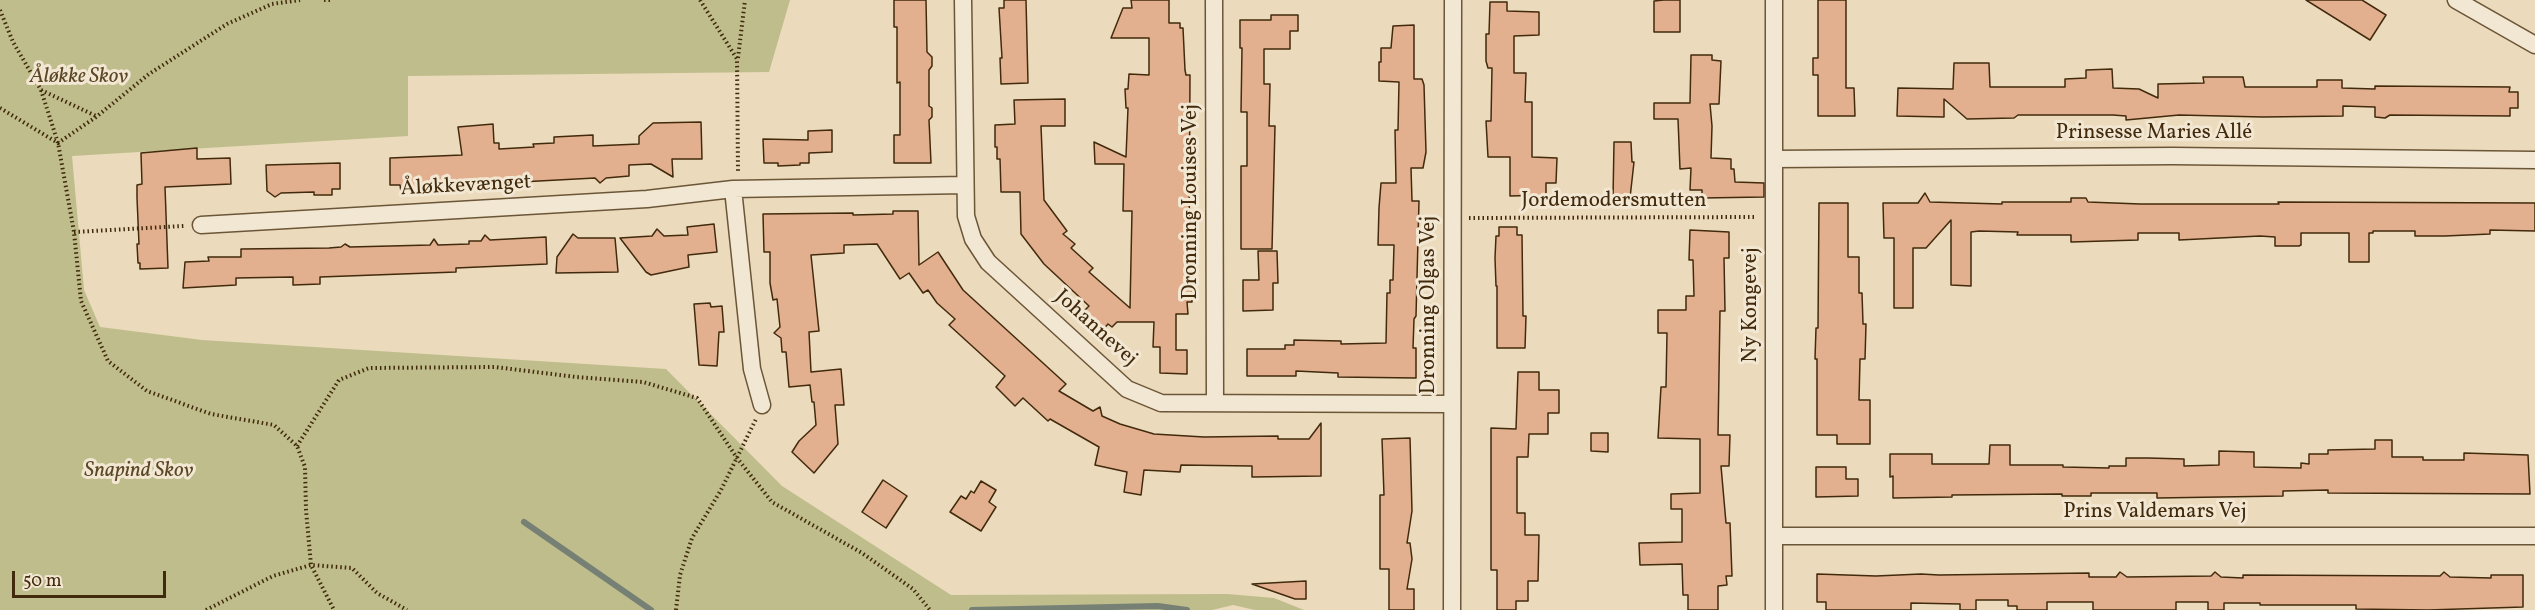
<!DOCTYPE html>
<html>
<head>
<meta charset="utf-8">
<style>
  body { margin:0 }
  #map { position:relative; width:2535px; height:610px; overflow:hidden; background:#ebdabb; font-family:Vollkorn,serif }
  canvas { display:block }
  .scale { position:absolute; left:12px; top:571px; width:154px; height:27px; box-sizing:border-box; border:3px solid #422a0d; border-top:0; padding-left:8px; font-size:18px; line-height:21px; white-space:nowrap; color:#422a0d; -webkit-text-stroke:4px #f2e7d3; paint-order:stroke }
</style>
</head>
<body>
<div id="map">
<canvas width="2535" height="610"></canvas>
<div class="scale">50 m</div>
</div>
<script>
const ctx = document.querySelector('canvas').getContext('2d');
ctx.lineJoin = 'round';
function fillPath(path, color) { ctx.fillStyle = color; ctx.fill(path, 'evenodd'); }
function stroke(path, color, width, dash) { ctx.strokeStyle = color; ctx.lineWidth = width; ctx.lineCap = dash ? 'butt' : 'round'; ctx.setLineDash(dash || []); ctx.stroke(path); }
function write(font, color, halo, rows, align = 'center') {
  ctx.font = font + ' Vollkorn,serif'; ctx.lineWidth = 6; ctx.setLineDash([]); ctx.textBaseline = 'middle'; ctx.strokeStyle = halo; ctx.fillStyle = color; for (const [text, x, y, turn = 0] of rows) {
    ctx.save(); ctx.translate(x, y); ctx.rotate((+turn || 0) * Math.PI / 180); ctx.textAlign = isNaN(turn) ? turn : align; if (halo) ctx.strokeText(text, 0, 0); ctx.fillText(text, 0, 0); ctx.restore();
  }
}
const green = new Path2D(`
  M0,0h790l-21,72 -361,4v60l-336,20 12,134 16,37 102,13 464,29 116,117 169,109 276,-1 47,4 30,12h-49l-22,-5 -21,5h-1212z`);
const stream = new Path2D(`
  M524,522l127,88
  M972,610l186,-4 29,4`);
const building = new Path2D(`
  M894,0h32l1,52 5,5v9l-3,4v36l3,2v9l-3,3 2,43h-37v-28h6v-53l-3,1v-56h-3z
  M1004,0h22l2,83 -27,1 -1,-26h2l-3,-50h5z
  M1131,0h38v23h11v5h3l2,42 1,5h4l-1,174h4l-1,53h-5l1,12h-12v36h11v24l-27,-1v-26h-7l1,-25h-37l-5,5 -4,-3 -7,8 -20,-18 8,-8 -45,-42 -23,-30 -1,-42h-19l-1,-33h-3v-12h-2v-22l20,-1 -1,-24 51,-1v27h-24l3,74 23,31 -4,3 12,10 -4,4 22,20 -4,4 41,36 2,-97h-9l1,-47h-29l-1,-22 32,15 2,-49h-2l-1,-19h3l1,-15 20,1v-37h-38l12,-30h9z
  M1664,0h16v32h-26v-31z
  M1818,0h28v88h8l1,28h-37v-41h-5v-17h5z
  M2306,0h56l24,15 -16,25z
  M1490,2h17v9l32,1v23l-25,1v37h12l-1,29h7v55l25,1 -1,25h-10v12l-36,1v-39h-22l-2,-36h5l1,-53h-4l-2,-7v-27h3z
  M1271,15h27v16h-8v18h-26v35h6l-1,42h6l-3,123h-31v-83h6v-54h-6l1,-64h-2v-28h31z
  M1414,25v54h8l2,6 2,67 -3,16h-12l1,33h7l-3,115 -2,3 -1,29h3v30l-78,-1v-4l-42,-2v5h-49v-27h38v-4h9v-5l47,1v3l45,-1 1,-50h3v-13h3l1,-35h-16l1,-37 2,-25h15l-1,-53h3l1,-48 -20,-1v-19h2v-14h10l2,-22z
  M1691,55h21v5l9,1 -2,43h-9l2,22 -1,32 20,1v10h3l1,13 29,1v14l-62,1v-8h-12l1,-22 -11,1 -2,-50h-24v-16h36z
  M1954,63h35l1,24h75v-8l21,-1v-8l26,-1 1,19 26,1 19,9v-14l46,-1 -1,-6h40l2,10h72v-7h25v8l33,1v-3l135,1 -1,5h9v16h-8v8l-120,-1 -5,3 -10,-1v-10l-32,-1v10l-80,1 -84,-2 -53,5v-4l-13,-1h-95l-4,3 -47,1 -23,-20v18l-47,-1 1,-28 55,1z
  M701,122l1,37h-30l1,18 -22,-13 -22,1v11l-23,2 -6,5 -5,-5 -131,7v-3l-35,2 1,6 -29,2 -1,-7h-10v-27l72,-3 -4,-28 35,-3 1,19h5v6l35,-2 -1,-3 21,-1v-6l39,-2v11l46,-2v-8l14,-13z
  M832,130v22l-23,1v10h-9v2l-22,1v-3h-14l-1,-24 45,1v-9z
  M1614,142h17l1,20h2l-4,36 -17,1z
  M197,148v11l33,-1 1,26 -66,3 3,81 -28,1v-6h-2l-1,-19h2l-2,-46v-13l5,-1 -1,-31z
  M340,163v26h-8v6h-18v-3l-33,1 -6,4 -8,-6 -1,-26z
  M1925,193l5,9 72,2v-2h69v-4h15l2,4 52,2h139l-1,-2 257,1v28l-45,-1v4l-45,2h-30v-5h-42v2h-4v29h-20v-29h-48v12l-2,1h-24v-9l-15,-1 -81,4v-7h-41v7l-67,2v-7h-54l1,-3 -39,-1 -8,1v54l-20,-1v-65l-25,28h-13v60h-19v-70h-10l-1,-35h35z
  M1819,203h29v54h11v36h3l1,31h3l-1,35h-5l-1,41h11v44h-33v-9h-20v-76h-2l1,-31h2z
  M893,211h25l1,54 19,-13 25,38 103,94 -7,7 34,20 7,-4 2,9 18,8 34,10 50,3 74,-1v3h31l12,-16v53l-69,1v-11l-71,-1 -1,7 -36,-2 -3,25 -17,-3 3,-20 -32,-7 4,-18 -49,-28 -2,2 -25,-23 -8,8 -19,-19 9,-11 -56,-51 6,-6 -18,-16 -9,-13 -5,3 -14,-20 -9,6 -23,-35 -33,1v8l-33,2 8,76 -10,1 2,40 30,-3 3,36h-9l3,39 -24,29 -22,-21 7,-11 17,-16 -2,-23h-2l-2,-17 -21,2 -3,-35h-4l-1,-14 -7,-5 6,-6 -3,-28 -4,1 -3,-17v-31h-6l-1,-38 90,-1v2l40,-1z
  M714,224l3,28 -29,3 1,12 -38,8 -5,-3 -26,-34 32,-2 5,-7 7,7 24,-1 -1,-8z
  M1499,227h18v8h5l1,81h3l-1,32h-28v-62h-1l-1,-28 1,-22h3z
  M1690,230l39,2v26h-5l1,53h-5l-2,124h12l-1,31h-8l5,57h4l2,53h-6l1,9 -9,1v24h-30v-15h-5l-1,-31 -42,1 -1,-22 43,-1v-33h-11v-15l29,-1v-54l-42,-1 3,-51h5l1,-54h-9v-23h28v-14h8l-1,-36h-4z
  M573,234l5,4h37l3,34 -62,1 1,-16z
  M485,235l5,5 56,-3 1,27 -91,4v4l-136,5v7l-27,1v-8l-57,1v7l-53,3 2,-26 24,-1 -1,-4h33v-8l88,-1 12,-1 4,-3 5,3 80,-2 4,-6 4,6 31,-1v-3h12z
  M1258,251h19l1,32h-5v27l-30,1v-31h16z
  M710,303l1,4 11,-1 2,26h-5l-2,34 -18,-1 -5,-61z
  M1518,372h21v18h20v23h-11v21h-19l-1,23h-11v56h8v22h14l-1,46h-10v20h-12v9h-19v-40h-6v-142l25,1z
  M1591,433h17v19l-17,-1z
  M1410,438l2,73 -5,32h3l2,16 -5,30h7v21h-25v-41h-9v-74h4l-2,-56z
  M2375,440h17v17h31v3h41v-7l64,2 2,39 -202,-1v-3l-45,1v5l-126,2v-5h-66v3h-29v-2l-110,1v2l-59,1v-22l-3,1v-23h42v10h57l1,-19h20v20h53v2l46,1v-2h17v-8h22l36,1v7l35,-1v-14l35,1v15l47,1v-5l8,1v-10h19v-4l47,-1z
  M1816,467h30v12h12v17l-42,1z
  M883,480l24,16 -21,32 -24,-16z
  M981,481l15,9 -7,12 7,5 -15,24 -31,-19 11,-16 5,3 5,-8 3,2z
  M2120,572l7,5 84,-1 4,-4 6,5 22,1v-3l197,1 4,-4 6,5 41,1v-3h32v32l-95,3 -72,-1v-4h-96v-2h-36v7h-16v-8h-32v8h-83v-8h-46v8h-30v-4h-9v-6h-32v10h-16v-6l-49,-1v7h-85v-8h-9v-28l59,2 45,-2 18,1 150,-2v4h27z
  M1306,581v18h-11l-43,-15z`);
const path = new Path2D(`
  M324,0h9
  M700,0l37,59 1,112
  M0,10l13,32 28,48 17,53 16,89 7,69 27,60 39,30 64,23 63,11 23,21 8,21 1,43 5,55 23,45
  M738,58l7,-58
  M41,90l55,26
  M0,108l58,35 38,-26 53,-43 78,-50 45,-20 28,-4
  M1469,218l287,-1
  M74,232l110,-6
  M297,446l42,-66 30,-12 126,-1 81,10 67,5 54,16 40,60 35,44 90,51 51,36 17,21
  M206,610l67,-34 38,-11 41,3 25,25 30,17
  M676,610l4,-35 12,-37 29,-48 35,-71`);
const street = new Path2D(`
  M963,0l3,216 7,23 15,23 139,127 34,14 291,1
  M1214,0l1,403
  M1774,0v610
  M2456,0l79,45
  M1774,159l398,-3 363,4
  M733,189l19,180 10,36
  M201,225l446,-26 86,-10 232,-4
  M1775,536h760
  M1452,610l1,-610`);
const parkNames = [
  ["Åløkke Skov",79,78],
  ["Snapind Skov",139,472]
];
const streetNames = [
  ["Prinsesse Maries Allé",2154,134],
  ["Åløkkevænget",466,187,-3],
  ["Dronning Louises Vej",1192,202,-90],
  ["Jordemodersmutten",1614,202],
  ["Dronning Olgas Vej",1430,305,-90],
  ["Ny Kongevej",1752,305,-90],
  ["Johannevej",1095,329,42],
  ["Prins Valdemars Vej",2155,513]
];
fillPath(green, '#bebd8b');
stroke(stream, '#778074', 6);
fillPath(building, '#e3b08f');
stroke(building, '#422a0d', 1.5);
stroke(street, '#6c5638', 19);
stroke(path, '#422a0d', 4, [1.5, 3]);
stroke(street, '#f2e7d3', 16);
write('italic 21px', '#5b4726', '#f2e7d3', parkNames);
write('21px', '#422a0d', '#f2e7d3', streetNames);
</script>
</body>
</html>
